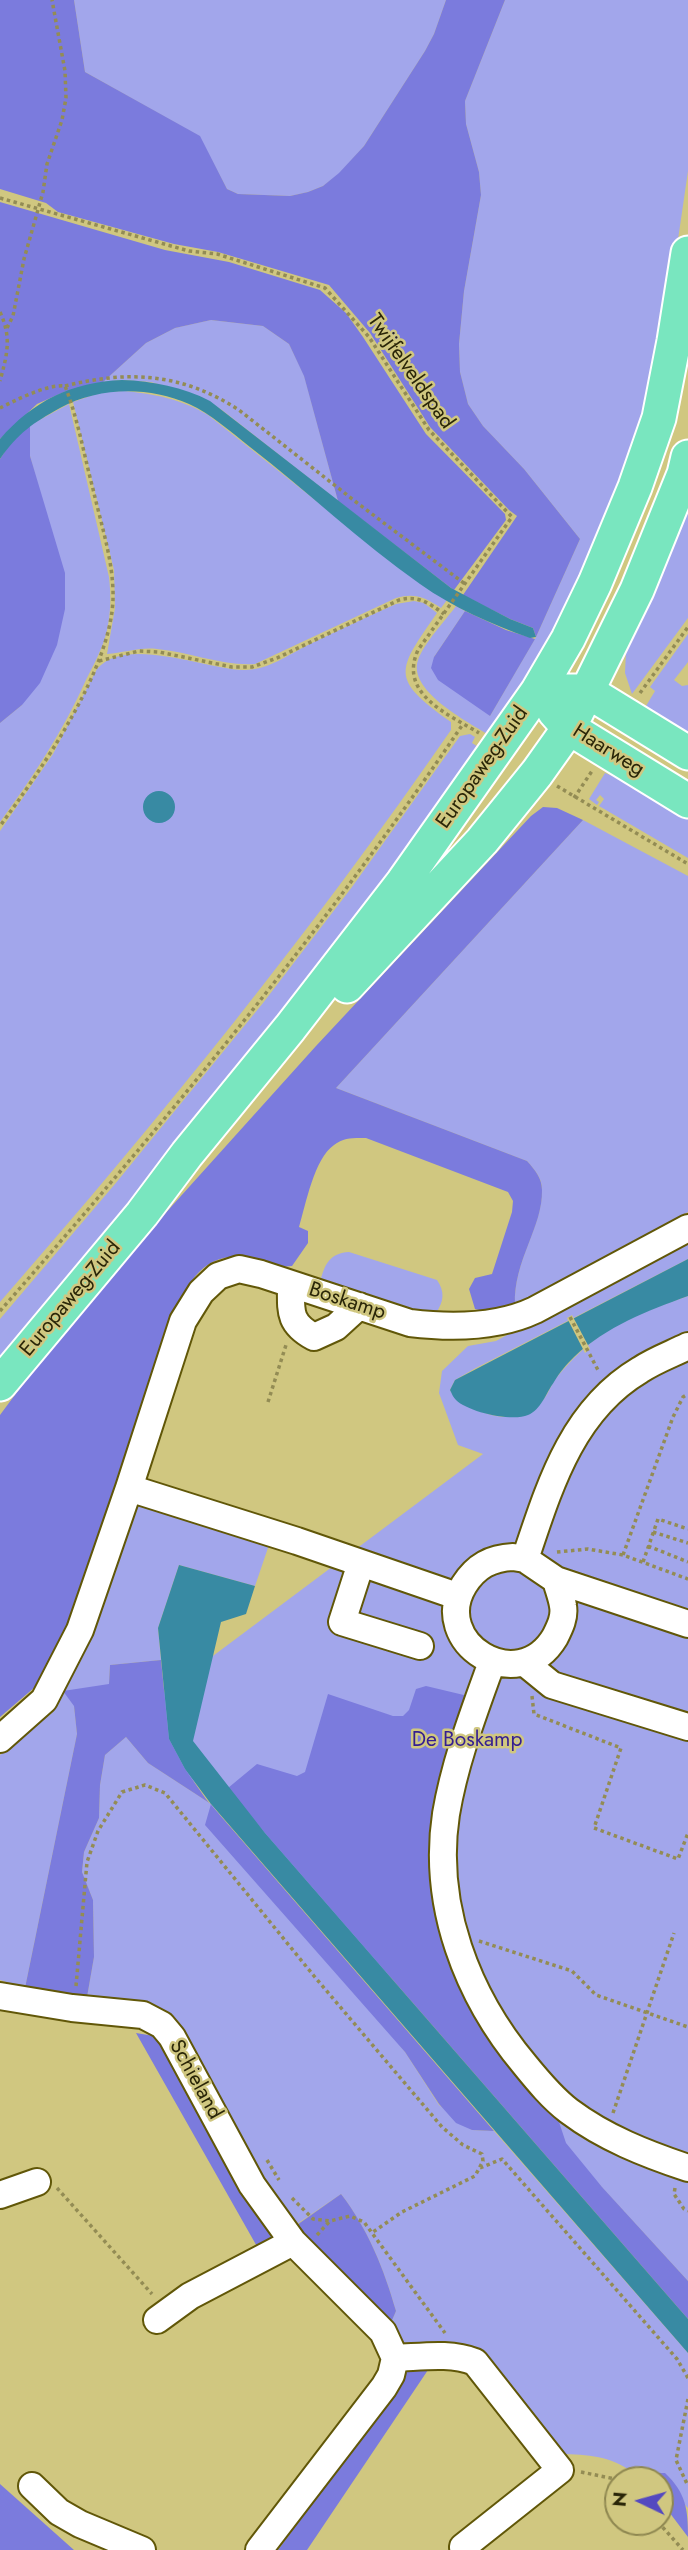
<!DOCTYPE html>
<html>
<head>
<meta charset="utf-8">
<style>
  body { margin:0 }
  #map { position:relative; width:688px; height:2550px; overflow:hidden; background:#d0c780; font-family:Jost,sans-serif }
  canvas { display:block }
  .north { position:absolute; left:604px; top:2466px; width:70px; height:70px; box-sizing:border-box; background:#d0c780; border:2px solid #8e8750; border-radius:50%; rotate:275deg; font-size:19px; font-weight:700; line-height:28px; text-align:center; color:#2a2608 }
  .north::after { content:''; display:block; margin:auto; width:24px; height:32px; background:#5449c0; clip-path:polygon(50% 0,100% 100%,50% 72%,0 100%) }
</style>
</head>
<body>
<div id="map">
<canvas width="688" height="2550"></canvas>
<div class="north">N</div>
</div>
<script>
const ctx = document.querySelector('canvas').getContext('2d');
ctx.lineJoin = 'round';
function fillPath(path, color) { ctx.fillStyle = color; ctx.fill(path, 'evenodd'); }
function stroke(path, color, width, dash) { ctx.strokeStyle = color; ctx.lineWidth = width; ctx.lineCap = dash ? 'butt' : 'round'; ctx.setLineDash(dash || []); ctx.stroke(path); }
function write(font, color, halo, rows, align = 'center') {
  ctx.font = font + ' Jost,sans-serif'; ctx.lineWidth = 5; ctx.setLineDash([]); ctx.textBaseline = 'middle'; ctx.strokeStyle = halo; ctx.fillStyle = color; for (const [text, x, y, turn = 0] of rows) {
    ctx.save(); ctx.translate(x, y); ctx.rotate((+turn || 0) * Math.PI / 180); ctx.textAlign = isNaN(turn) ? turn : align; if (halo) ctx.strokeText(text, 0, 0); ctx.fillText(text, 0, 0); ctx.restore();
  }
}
const green = new Path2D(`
  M74,0h372l-12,34 -9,17 -61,95 -25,28 -16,12 -15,6 -18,4 -52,-2 -11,-5 -28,-53 -114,-64z
  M505,0h183v171l-21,144 -21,95 -58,162 -94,166c-22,-14 -87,-46 -76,-78 6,-17 27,-39 38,-54l9,5 -31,46 56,59 46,-79 44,-98 -56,-70 -41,-43 -15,-22 -8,-32 -1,-28 5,-53 17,-96 -2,-23 -13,-48 -1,-23z
  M211,320l52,6 26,18 15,31 34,126 -116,-91 -21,-13 -50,-15 -29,-2 -19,2 43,-39 29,-15z
  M124,391c31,3 57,8 84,24l213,169 26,16 -6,8c-17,-11 -26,-15 -45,-10l-141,66c-34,2 -65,-12 -98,-15 -18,-2 -33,4 -50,5l8,-46 -1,-38 -41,-168 29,-10z
  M69,404l40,173c2,17 2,36 -2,53 -4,18 -13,34 -21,50 -23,51 -53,97 -86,142v-99l22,-18 19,-208 -11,-41v-31z
  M688,497v121l-56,76 -7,-21 1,-22 39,-91z
  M414,601l10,2 13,10c-40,58 -48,65 14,109v8c-138,200 -291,389 -451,572v-471l53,-77 44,-85c28,-34 109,0 146,1 23,1 45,-15 65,-25 29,-14 58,-28 88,-41z
  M688,634v28l-14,18 8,6 6,-1v55l-45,-29 12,-20 -5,-4z
  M470,734l5,3 -3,6 13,8 -82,118 -403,492v-42l115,-135 148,-181 89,-116 108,-151z
  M605,773l20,8 63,38v39l-89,-52 5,-7 -4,-4 -4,5 3,2 -2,3 -8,-6z
  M583,820l105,56v336l-173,93c-2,-44 28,-78 27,-116 0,-11 -7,-19 -15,-28l-191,-73z
  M688,1237v22l-214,110 -19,11 -5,10c8,14 20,18 35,23 20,7 45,6 58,-13 6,-7 8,-16 14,-23 14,-17 29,-32 47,-44 25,-17 56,-27 84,-37v985l-90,-98 -468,-465 353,-264 -25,-9 -19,-52 3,-22 26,-25 28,-5z
  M349,1252l88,28c8,12 7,21 -1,33l-30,-4 -85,-30c4,-16 10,-26 28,-27z
  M139,1501l131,41 -15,44 -76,-21 -21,63 3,32 -51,5 -1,20 -35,21 3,28 -52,254 -25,-8v-225l53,-43 39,-79z
  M126,1737l22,26 63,41 194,248 34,53 33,25 22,1 194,222v155l-33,-35 -18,3c-22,-19 -44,-21 -72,-22l-86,-103 -74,-6 -15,-20 6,-14c-12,-42 -28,-82 -55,-117l-47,32 -16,-18 -99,-186c-27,-22 -59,-22 -92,-25l7,-40 -1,-57 -11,-28 2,-20 15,-34 1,-33 5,-30z`);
const forest = new Path2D(`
  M0,0h74l11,72 115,64 27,53 11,5 52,2 18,-4 15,-6 16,-13 25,-27 61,-95 9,-17 12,-34h59l-40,101 1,23 13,48 2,23 -17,96 -5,53 1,28 8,32 15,22 41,43 56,70 -44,98 -3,-9 -23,-9 -47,-24 54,-79 -8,-6 -79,-83 -60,-94 -41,-48 -111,-33 -44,-8 -116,-32 -12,-9 -46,-14z
  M0,202l165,48 64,12 91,28 26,23 17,24 63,97 79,80 1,6 -52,70 -3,-2 -113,-87 -34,-125 -15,-32 -26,-18 -52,-6 -36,8 -29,15 -43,39 -39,10 -27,12 -37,35z
  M30,425v31l35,117v36l-8,36 -17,38 -18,22 -22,18v-264l13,-20z
  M465,611l41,19 29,9 -45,77 -52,-36 -7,-12 3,-11z
  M543,807l14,1 26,12 -247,268 191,73c8,9 15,17 15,29 1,37 -29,71 -27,115l-24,8 -16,-4 -6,-20 6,-11 17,-4 20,-62 1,-11 -5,-9 -142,-54c-11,0 -22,-1 -32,7 -20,14 -28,59 -35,82l9,4v12l-16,23c-15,2 -23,-4 -37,-7 -52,-11 -66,22 -84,62l-103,305 -33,61 -35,30v-302l63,-85 45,-53 208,-231 215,-230z
  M161,1660l8,79 16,30 21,30 288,332 -22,-1 -16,-7 -17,-19 -34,-52 -200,-227 6,-21 -63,-41 -22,-26 -21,18 -5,30 -1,33 -15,34 -2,20 11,28 1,57 -7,40 -62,-9 52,-254 -3,-28 -11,-15 46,-7 1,-19z
  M426,1686l42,10 -22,243 110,174 10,30 36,44 86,94v38l-423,-486 -37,-45 29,-24 40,12 8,-4 23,-78 65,22h10l6,-6 7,-21z
  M136,2033l18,3 12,14 109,189 -16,11z
  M341,2194c27,35 43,75 55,117l-6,14 -96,-98z
  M406,2370h22l-121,180h-29l119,-161z
  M655,2473h10c21,20 23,36 23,64l-28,-37v-20h-18l-5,-4z
  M0,2484l74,66h-74z`);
const water = new Path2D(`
  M122,380c31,1 61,7 88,21l241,187 59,31 23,9 3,9 -6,1c-39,-14 -76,-30 -110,-54 -60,-42 -113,-93 -170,-137 -19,-15 -39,-33 -61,-43 -41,-18 -90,-17 -129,4 -27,15 -42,25 -60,51v-20c33,-38 72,-57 122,-59z
  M143 807a16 16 0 1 1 32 0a16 16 0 1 1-32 0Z
  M688,1259v37c-41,15 -81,30 -114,61 -7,7 -15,16 -20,25 -8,11 -13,28 -26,33 -16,7 -60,-3 -72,-15 -3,-3 -4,-6 -6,-10l5,-10z
  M179,1565l76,21 -9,28 -25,8 -28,119 72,92 423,486v34l-477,-549 -26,-35 -16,-30 -11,-111z`);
const pier = new Path2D(`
  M572,1315l18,34 -5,4 -18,-35z`);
const path = new Path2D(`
  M0,198l189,53 28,3 108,34 44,49 60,93 83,87 -94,133c-20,44 30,64 61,83
  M0,312c12,26 7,43 0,69
  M7,328l6,-12 11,-57 19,-67 4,-28 15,-44 4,-22 -1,-27 -13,-71
  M65,386c64,-16 117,-13 174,24l117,92 109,82
  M0,408c16,-8 47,-24 65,-22 13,33 19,69 28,103 8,35 21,74 20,110 -2,71 -72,171 -113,227
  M99,661l40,-10 20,1 73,15h20l25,-9 122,-58c19,-5 30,3 45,14
  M640,693l48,-66
  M557,786l131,78
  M574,798l18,-27
  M0,1311c164,-187 324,-381 463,-587
  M570,1317l29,55
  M268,1402l18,-57
  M653,1532l35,11
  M648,1546l40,16
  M557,1552l31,-3 35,6 65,24
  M623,1555l50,-138 10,-20 5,-3
  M643,1562l15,-43 30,10
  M532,1696l2,18 87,34 -27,80 84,31 10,-26
  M479,1941l93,30 24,24 92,32
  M76,1986l11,-124 11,-31 24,-39 23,-7 20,8 149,183 128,151 21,18 19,9 1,7 -8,15 -73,36 -29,20
  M613,2113l61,-180
  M267,2160l12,20
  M480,2168l22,-9 175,200 11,19
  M57,2188l95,106
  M675,2188l-1,6 10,15 4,2
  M292,2198l21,21 17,2 20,-5 14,6 81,111
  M317,2235l13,-14
  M688,2399l-12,61 12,26
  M581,2472l39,8
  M658,2522l25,28`);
const minor = new Path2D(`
  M291,1284c0,27 -3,39 23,53l22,-10 23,-21
  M129,1488l168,53 160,55
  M513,1557l12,2 31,21c2,8 6,18 7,26 2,11 -3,21 -8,31 -37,62 -126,5 -91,-52 12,-19 27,-27 49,-28z
  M525,1559c24,-71 46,-148 115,-189 15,-10 32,-16 48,-24
  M361,1563l-19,59 78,24
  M556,1580l132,44
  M492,1662c-18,50 -37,99 -46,152 -14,91 21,182 79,251 13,16 27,33 44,46 36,27 77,43 119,57
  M525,1663l27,22 136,42
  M0,1739l44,-39 36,-70 49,-142 54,-167 18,-29 17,-16 21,-7 22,5 149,49c42,5 87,5 125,-13l153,-82
  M0,1996l72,12 71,7 19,10 10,12 80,148 41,57 90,90 12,26 -4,17 -7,12 -125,163
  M0,2195l37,-13
  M157,2320l33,-24 103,-54
  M395,2358c27,-1 55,-6 80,4l85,108 -97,77
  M32,2486l27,26 21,12 62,26`);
const major = new Path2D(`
  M564,691h23l101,62
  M554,711l15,17 119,73
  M347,986l135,-145 55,-68 32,-45 68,-138 47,-116 4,-17
  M0,1384l142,-170 45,-60 103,-126 113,-146 134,-190 31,-53 27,-56 40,-96 24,-69 15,-77 14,-88`);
const streetNames = [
  ["Twijfelveldspad",410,372,55],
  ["Haarweg",608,751,32],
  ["Europaweg-Zuid",483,768,-55],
  ["Europaweg-Zuid",71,1299,-50],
  ["Boskamp",347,1302,18],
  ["Schieland",195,2080,61]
];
const parkNames = [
  ["De Boskamp",467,1741]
];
fillPath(green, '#a2a6eb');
fillPath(forest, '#7b7bdd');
fillPath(water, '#388aa3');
fillPath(pier, '#d0c780');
stroke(minor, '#615708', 30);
stroke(major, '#fff', 37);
stroke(path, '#938c54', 3.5, [3.5, 3.5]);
stroke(minor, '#fff', 26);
stroke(major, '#79e6bf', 33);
write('21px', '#2a2608', '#d0c780', streetNames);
write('21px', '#341e91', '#d0c780', parkNames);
</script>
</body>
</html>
